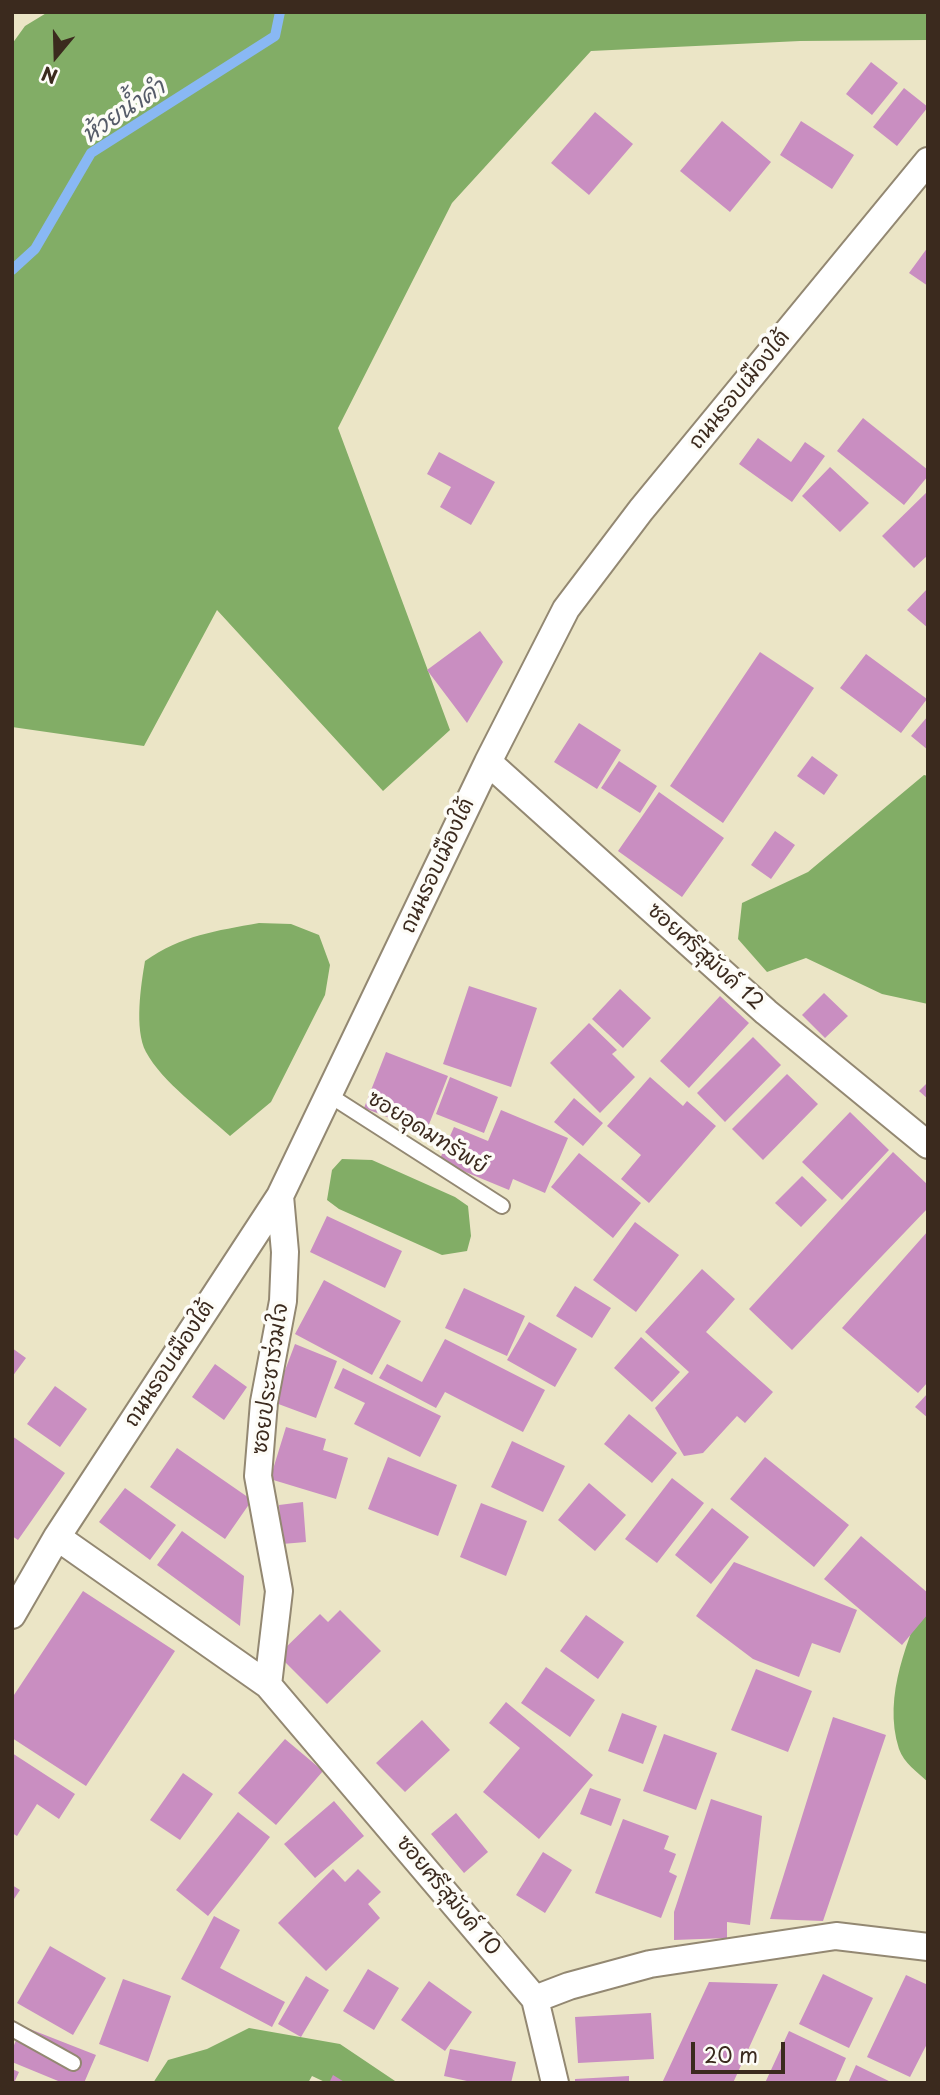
<!DOCTYPE html>
<html>
<head>
<meta charset="utf-8">
<style>
  body { margin:0 }
  #map { position:relative; width:940px; height:2095px; overflow:hidden; background:#ebe5c6; font-family:"Playpen Sans",sans-serif }
  canvas { display:block }
  .frame { position:absolute; inset:0; border:14px solid #3b2a1e; pointer-events:none }
  .north { position:absolute; left:21px; top:21px; width:70px; height:70px; -webkit-text-stroke:5px #fdfcf7; paint-order:stroke; rotate:199deg; font-size:19px; font-weight:700; line-height:28px; text-align:center; color:#3b2a1e }
  .north::after { content:''; display:block; margin:auto; width:24px; height:32px; background:#3b2a1e; clip-path:polygon(50% 0,100% 100%,50% 72%,0 100%) }
  .scale { position:absolute; left:691px; top:2042px; width:94px; height:32px; box-sizing:border-box; border:4px solid #3b2a1e; border-top:0; padding-left:9px; font-size:21px; line-height:24px; white-space:nowrap; color:#3b2a1e; -webkit-text-stroke:5px #fdfcf7; paint-order:stroke }
</style>
</head>
<body>
<div id="map">
<canvas width="940" height="2095"></canvas>
<div class="frame"></div>
<div class="north">N</div>
<div class="scale">20 m</div>
</div>
<script>
const ctx = document.querySelector('canvas').getContext('2d');
ctx.lineJoin = 'round';
function fillPath(path, color) { ctx.fillStyle = color; ctx.fill(path, 'evenodd'); }
function stroke(path, color, width, dash) { ctx.strokeStyle = color; ctx.lineWidth = width; ctx.lineCap = dash ? 'butt' : 'round'; ctx.setLineDash(dash || []); ctx.stroke(path); }
function write(font, color, halo, rows, align = 'center') {
  ctx.font = font + ' "Playpen Sans","Playpen Sans Thai",sans-serif'; ctx.lineWidth = 7; ctx.setLineDash([]); ctx.textBaseline = 'middle'; ctx.strokeStyle = halo; ctx.fillStyle = color; for (const [text, x, y, turn = 0] of rows) {
    ctx.save(); ctx.translate(x, y); ctx.rotate((+turn || 0) * Math.PI / 180); ctx.textAlign = isNaN(turn) ? turn : align; if (halo) ctx.strokeText(text, 0, 0); ctx.fillText(text, 0, 0); ctx.restore();
  }
}
const forest = new Path2D(`
  M48,12h880v28l-128,1 -209,10 -139,152 -114,225 112,302 -67,61 -166,-181 -73,136 -132,-19v-683l13,-18z
  M924,775l4,1v228l-46,-10 -76,-36 -39,14 -29,-33 4,-36 66,-31z
  M259,923l32,1 28,11 11,30 -5,30 -54,107 -41,34c-26,-24 -68,-54 -84,-84 -12,-23 -5,-67 -1,-91 37,-26 71,-30 114,-38z
  M342,1159l30,1 83,37 13,9 3,30 -4,15 -25,4 -103,-46 -12,-9 5,-30z
  M928,1589v193c-11,-10 -24,-19 -29,-33 -17,-54 10,-110 29,-160z
  M249,2028l91,16 58,39h-71l-15,-7 -4,7h-155l15,-23 39,-11z`);
const stream = new Path2D(`
  M12,270l23,-21 56,-96 184,-117 5,-24`);
const building = new Path2D(`
  M871,62l27,21 -26,32 -26,-21z
  M904,88l24,19 -31,39 -24,-19z
  M595,112l38,32 -44,51 -38,-32z
  M722,121l49,41 -41,50 -50,-41z
  M801,121l53,34 -22,34 -52,-34z
  M928,247v39l-19,-13z
  M863,418l65,52v6l-24,29 -67,-54z
  M758,438l33,24 14,-20 20,14 -33,46 -53,-38z
  M439,452l56,30 -24,43 -31,-18 11,-20 -24,-13z
  M830,467l39,36 -29,29 -38,-36z
  M928,491v64l-14,13 -32,-32z
  M928,588v40l-21,-18z
  M480,631l23,31 -36,61 -40,-53z
  M760,652l54,36 -91,135 -53,-37z
  M866,654l61,45 -26,34 -61,-45z
  M928,716v34l-17,-14z
  M579,723l42,27 -24,39 -43,-27z
  M812,756l26,19 -14,20 -27,-19z
  M619,761l38,25 -17,27 -39,-25z
  M659,792l65,46 -42,59 -64,-46z
  M775,831l20,14 -24,34 -20,-14z
  M469,986l68,22 -26,79 -68,-23z
  M620,989l31,29 -28,30 -31,-29z
  M824,993l24,23 -23,22 -23,-23z
  M720,996l29,27 -60,65 -29,-27z
  M589,1023l28,27 -5,4 23,23 -35,36 -50,-50z
  M753,1037l28,28 -56,57 -28,-29z
  M386,1052l62,24 -22,56 -62,-24z
  M787,1074l31,30 -55,56 -31,-31z
  M450,1077l48,20 -14,36 -48,-19z
  M650,1077l33,29 4,-5 29,25 -67,77 -28,-24 20,-24 -34,-29z
  M928,1082v17l-9,-8z
  M574,1098l29,25 -20,23 -29,-24z
  M501,1110l67,28 -23,55 -32,-14 -4,11 -70,-29 15,-34 34,14z
  M850,1112l39,38 -47,50 -40,-38z
  M893,1152l35,33v23l-136,142 -43,-41z
  M579,1153l62,50 -28,35 -62,-51z
  M802,1176l25,24 -26,27 -26,-24z
  M327,1216l75,35 -17,37 -75,-36z
  M635,1222l44,33 -43,57 -43,-32z
  M928,1231v151l-10,11 -76,-65z
  M702,1269l33,30 -29,33 67,60 -28,31 -8,-7 -34,37 -19,3 -29,-48 34,-36 -44,-40z
  M324,1280l77,41 -29,54 -77,-41z
  M575,1286l36,22 -19,30 -36,-22z
  M464,1288l61,28 -18,40 -62,-28z
  M529,1322l48,27 -22,38 -48,-27z
  M641,1337l39,35 -28,30 -38,-34z
  M445,1339l100,51 -22,42 -78,-40 -9,16 -57,-30 8,-14 35,18z
  M295,1344l42,17 -21,57 -43,-16z
  M12,1348l14,10 -14,19z
  M215,1364l32,23 -23,33 -32,-23z
  M343,1368l98,48 -21,41 -66,-33 11,-21 -31,-15z
  M55,1386l32,23 -27,38 -33,-23z
  M928,1393v25l-13,-11z
  M629,1414l48,39 -25,30 -48,-39z
  M286,1427l40,12 -3,11 25,8 -12,41 -66,-20z
  M12,1436l53,37 -47,67 -6,-4z
  M512,1441l53,25 -22,46 -52,-25z
  M177,1448l75,52 -27,39 -75,-52z
  M388,1457l69,28 -19,51 -70,-27z
  M765,1457l84,68 -35,42 -84,-68z
  M672,1478l32,25 -47,60 -32,-24z
  M589,1483l37,32 -31,36 -37,-31z
  M125,1488l51,37 -26,35 -51,-38z
  M303,1502l3,40 -24,2 -3,-39z
  M481,1503l46,18 -21,55 -46,-19z
  M712,1508l37,29 -38,47 -36,-29z
  M182,1531l62,45 -4,50 -83,-61z
  M861,1536l67,57v21l-26,31 -78,-66z
  M734,1562l123,48 -17,43 -28,-10 -13,34 -46,-18 -57,-43z
  M83,1591l92,60 -89,135 -74,-48v-40z
  M340,1610l41,41 -54,53 -49,-49 42,-41 8,8z
  M586,1615l38,27 -26,37 -38,-28z
  M546,1667l49,33 -25,37 -49,-34z
  M756,1669l56,22 -24,61 -57,-22z
  M506,1702l87,73 -54,64 -56,-47 37,-44 -31,-25z
  M622,1713l35,13 -14,38 -35,-13z
  M833,1717l53,18 -63,186 -53,-2z
  M422,1720l28,30 -45,42 -29,-29z
  M664,1734l53,19 -21,57 -53,-19z
  M285,1739l38,32 -47,54 -38,-32z
  M12,1753l63,41 -16,25 -22,-15 -20,32 -5,-3z
  M183,1773l30,21 -33,46 -30,-20z
  M590,1788l31,11 -10,27 -31,-12z
  M711,1799l51,17 -12,109 -23,-3v16l-53,2v-28z
  M334,1801l30,35 -49,42 -31,-34z
  M238,1812l32,25 -62,79 -32,-26z
  M456,1813l32,39 -24,21 -33,-39z
  M623,1819l46,17 -5,13 12,5 -7,18 8,4 -16,42 -66,-25z
  M543,1852l29,18 -27,43 -29,-18z
  M333,1869l12,13 13,-13 23,23 -13,12 12,14 -54,53 -48,-48z
  M12,1885l8,5 -8,12z
  M214,1916l26,14 -20,38 65,34 -13,25 -91,-48z
  M50,1946l56,32 -33,57 -56,-32z
  M368,1969l31,19 -25,42 -31,-19z
  M823,1974l50,24 -24,50 -50,-24z
  M906,1975l22,10v57l-18,35 -43,-20z
  M306,1976l23,14 -28,47 -23,-13z
  M123,1979l48,17 -23,66 -49,-18z
  M429,1981l43,31 -27,39 -44,-31z
  M709,1982l69,2 -45,99h-71z
  M651,2013l3,46 -76,4 -3,-46z
  M22,2026l74,29 -12,28h-21l-51,-21v-12z
  M789,2031l57,27 -11,25h-70z
  M450,2049l66,13 -5,21h-35l-32,-7z
  M856,2065l37,18h-45z
  M12,2069l7,3 -5,11h-2z
  M333,2075l13,8h-17z
  M629,2076v7h-54v-4z`);
const lane = new Path2D(`
  M329,1095l173,111
  M12,2029l61,34`);
const street = new Path2D(`
  M488,762l278,250 162,133
  M57,1537l211,148 267,314 34,-13 81,-22 186,-28 92,11
  M12,1615l45,-78 223,-341 208,-434 78,-153 75,-99 287,-349
  M268,1685l11,-94 -21,-115 6,-74 19,-101 2,-49 -5,-56
  M535,1999l20,84`);
const streetNames = [
  ["ถนนรอบเมืองใต้",740,390,-51],
  ["ถนนรอบเมืองใต้",438,866,-65],
  ["ซอยศรีสุมังค์ 12",705,957,42],
  ["ซอยอุดมทรัพย์",427,1133,32],
  ["ถนนรอบเมืองใต้",170,1364,-57],
  ["ซอยประชาร่วมใจ",271,1379,-82],
  ["ซอยศรีสุมังค์ 10",448,1896,50]
];
const waterNames = [
  ["ห้วยน้ำคำ",124,112,-34]
];
fillPath(forest, '#82ad66');
stroke(stream, '#89b8f4', 10);
fillPath(building, '#c98ec1');
stroke(lane, '#938872', 18);
stroke(street, '#938872', 30);
stroke(lane, '#fff', 14);
stroke(street, '#fff', 26);
write('21px', '#3b2a1e', '#fdfcf7', streetNames);
write('italic 23px', '#565c69', '#fdfcf7', waterNames);
</script>
</body>
</html>
